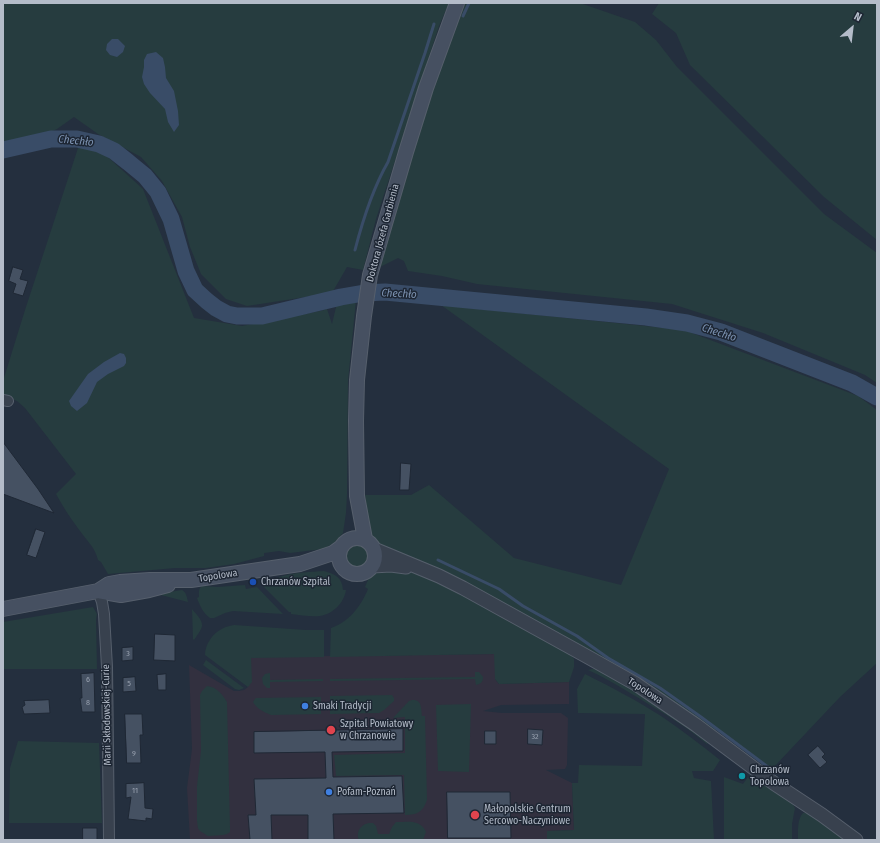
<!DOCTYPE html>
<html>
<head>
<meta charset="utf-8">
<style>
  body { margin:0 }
  #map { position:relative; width:880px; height:843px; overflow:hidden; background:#242f3e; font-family:"Fira Sans Condensed",sans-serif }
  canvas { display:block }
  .frame { position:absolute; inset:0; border:4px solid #b4bcc9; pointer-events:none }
  .north { position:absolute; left:832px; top:8px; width:40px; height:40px; -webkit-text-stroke:3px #1d2633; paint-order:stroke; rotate:28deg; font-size:11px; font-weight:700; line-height:16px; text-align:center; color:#b4bcc9 }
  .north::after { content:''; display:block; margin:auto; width:14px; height:18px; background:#b4bcc9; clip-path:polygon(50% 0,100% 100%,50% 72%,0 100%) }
</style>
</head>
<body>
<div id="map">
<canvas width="880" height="843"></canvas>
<div class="frame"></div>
<div class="north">N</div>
</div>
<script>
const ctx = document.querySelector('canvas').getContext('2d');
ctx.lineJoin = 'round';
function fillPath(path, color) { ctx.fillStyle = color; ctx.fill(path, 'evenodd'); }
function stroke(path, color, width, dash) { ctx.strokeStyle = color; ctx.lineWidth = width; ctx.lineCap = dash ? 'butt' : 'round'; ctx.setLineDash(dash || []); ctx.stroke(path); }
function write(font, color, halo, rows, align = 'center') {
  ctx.font = font + ' "Fira Sans Condensed",sans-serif'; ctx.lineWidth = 3; ctx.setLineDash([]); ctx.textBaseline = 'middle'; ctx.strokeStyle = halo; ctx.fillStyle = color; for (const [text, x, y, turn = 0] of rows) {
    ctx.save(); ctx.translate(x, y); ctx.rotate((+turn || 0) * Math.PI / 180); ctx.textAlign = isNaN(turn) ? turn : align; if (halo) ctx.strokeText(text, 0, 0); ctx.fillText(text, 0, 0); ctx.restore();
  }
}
const medical = new Path2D(`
  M495,654v25l4,5 70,-2v22l-68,1 -18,6 19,2h59l7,5 -1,47 -2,4 -19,1 26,13 2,47 -27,1v9h-357l-3,-52 5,-39 -3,-84 45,26h5l5,-1 4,-3 3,-30z`);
const green = new Path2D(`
  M3,3h446l-10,23 -63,193 -13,51 -16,-3 -15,26 -85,13 -21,-7 -25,-25 -11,-27 -8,-30 -20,-36 -21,-24 -43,-23 -24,-17 -17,12 -19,9 -35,8z
  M464,3h116l55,19 21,18 21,27 147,147 53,39v130l-12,-8 -102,-42 -91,-29 -195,-20 -35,-8 -34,-5 -4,-10 -6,-3 -20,10 54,-178 22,-66z
  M659,3h218v237l-53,-43 -134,-132 -14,-32 -24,-19z
  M79,145l21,5 43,39 51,129 48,8 78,-15 7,-2 5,15 5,-21 19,-3 -8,81 -1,113 -1,19 -3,20 -9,10 -11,6 -33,4 -11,-2 -15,2v3l-30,8 -28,4h-31l-67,6 -7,-12 -3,-2c-3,-13 -11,-19 -18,-29 -9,-12 -17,-24 -24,-37l20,-20 -51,-66 -8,-7 -14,-6v-14l22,-71z
  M441,305l243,25 174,66 19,14v253l-37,34 -68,72 -55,-41 -3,4 -14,-12 -60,-39 -175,-99 -42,-20 -20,-8 -19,-6 -4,-3 -9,-8 -4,-24 -2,-18h46l18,-10 85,73 107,27 48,-116z
  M346 556a11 11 0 1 1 22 0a11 11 0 1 1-22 0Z
  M379,570l25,1 14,3 26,10 126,70 4,5v8l-5,15 -70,2 -4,-5 -1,-25 -164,3 1,-29c18,-6 30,-22 37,-39l-3,-2c3,-8 6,-13 14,-17z
  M324,571c11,3 18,6 19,19h3c-2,13 -13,24 -26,26 -9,1 -20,-1 -29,-2v-2h-2l-26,-26 -1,-3c8,-1 14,-5 21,-7 13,-4 28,-4 41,-5z
  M245,585l1,4 11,-2 26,27 -50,-3 -8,2 -11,5h-4c-7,-5 -10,-12 -13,-20l2,-1c0,-5 -1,-8 3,-11l15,1z
  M182,590c4,2 5,7 6,12l-31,-8z
  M93,607l4,7 -1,6 1,49h-94v-47z
  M192,609c3,4 11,11 10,17 0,3 -6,11 -8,14l-1,-1z
  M234,625l72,5h18v27l-73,1 1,24 -4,5 -43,-32c0,-4 1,-8 3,-12 6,-11 14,-16 26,-18z
  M206,660l38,28 -5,2 -4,-1 -32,-24z
  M596,668l37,20 76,53 -2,3c-19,-16 -40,-29 -62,-42 -18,-11 -37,-23 -57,-32z
  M475,672h4l4,5c0,5 -2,7 -7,8l-1,-6 -145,2v-2l145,-2z
  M270,673v7l53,-1v2l-53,1v6h-3l-4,-4 -1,-6 3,-4z
  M585,674c26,13 51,26 76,42 21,14 40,29 59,44l-7,11h-21l2,7 17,3 3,59h-167v-9l27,-1 -2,-47h6l1,-18 63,1 3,-52 -67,-1 -1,-24z
  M207,686c10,1 15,8 20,16l3,126v4l-3,2 -4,1 -15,1 -8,-5 -2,-3 -1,-7v-35l4,-35 -1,-56 2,-4z
  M392,695l2,3v3l-10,9 -5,3 -49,1v-18z
  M321,697v17l-50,1c-7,-3 -14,-6 -18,-13l2,-3 1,-1z
  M412,700c10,-1 9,8 10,16h3l2,84c-4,12 -10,15 -22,15l-1,-40 -68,1 -2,-21 71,-2v-36l-12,1 16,-17z
  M471,704l-2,68 -31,-1 -2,-66z
  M18,741l81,2 3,80h-93l1,-55z
  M751,773l40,28 4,7 -3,16v16h-68v-63l19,7z
  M803,813h7l37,27h-49c0,-8 -1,-21 5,-27z
  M396,822c11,0 25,-3 30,10l-3,8h-64c-4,-10 4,-18 14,-17l3,3 2,8h11l3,-7z`);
const water = new Path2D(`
  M112,39h6l7,7 -2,6 -6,5 -7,-2 -4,-5 1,-6z
  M156,52l7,6 2,9 1,11 8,13 4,20 1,14 -5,7 -6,-10 -3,-13 -15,-16 -6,-9 -2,-7 2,-10v-7l3,-6z
  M120,353l4,1 2,4v5l-2,3 -16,8 -11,8 -10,21 -10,8 -6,-5 -2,-5 19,-27 16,-12z`);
const stream = new Path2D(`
  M463,16l6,-13
  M355,250c8,-31 17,-60 33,-88l37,-109 9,-29
  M341,302v-5l3,-7
  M438,560l61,29 24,17 54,30 31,22 52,30 41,29 75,56`);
const river = new Path2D(`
  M3,150l48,-11h26l22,5 15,7 14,11 17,14 13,16 13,27 15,52 9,19 12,11 9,7 11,6 10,2h25l79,-19 23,-4 21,-1 261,25 41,6 34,9 131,51 25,14`);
const building = new Path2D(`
  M13,267l10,3 -3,9 8,2 -5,15 -10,-3 3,-9 -7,-3z
  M3,442l35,47 16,24 -51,-19z
  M401,463l10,1 -2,26h-9z
  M36,529l9,3 -9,26 -9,-3z
  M155,634l20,1v26l-21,-1z
  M133,647v13l-11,1v-13z
  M94,673l1,39h-13l-2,-14h2l-1,-24z
  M166,674v16h-8l-1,-15z
  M135,677l1,14 -13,1v-14z
  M49,700l1,13 -26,1 -2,-7 3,-2 -1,-4z
  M125,714h17l1,21h-3l1,28h-14z
  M403,729v22l-71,1 1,25 69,-1 2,37 -71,1 1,26h-26v-25h-37l1,25h-22l-2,-25h8l-2,-36 72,-1 -1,-26 -71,1v-21z
  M528,729l15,1 -1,15 -14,-1z
  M485,731h11v13h-11z
  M818,746l7,8 -3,3 5,5 -7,6 -12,-13z
  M144,783l1,25 8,1 -1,10 -6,-1v3l-18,-2 3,-22 -5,1v-14z
  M447,792h63l1,46h-63z
  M83,828h14v12h-14z`);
const minor = new Path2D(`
  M3,400l5,1
  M98,591l4,11 2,12 3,53 2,173`);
const tertiary = new Path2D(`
  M374,549l65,27 24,12 125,69 48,27 60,41 79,59 47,31 34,25
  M372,566l19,-1 15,2`);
const secondary = new Path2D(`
  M339 556a18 18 0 1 1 36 0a18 18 0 1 1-36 0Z
  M365,539l-8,-43 -1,-75 1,-41 7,-64 6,-41 36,-123 20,-64 31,-85
  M98,591l23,4 28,-5 19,-5
  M3,609l95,-18 11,-7 11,-2 30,-2h41l109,-16 33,-11 7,-5`);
const markers = [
  [253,582,4,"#1a4fb4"],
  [305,706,4,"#3f7fe0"],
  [331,730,5,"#e0444e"],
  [742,776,4,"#0f9aa8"],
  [329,792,4,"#3f7fe0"],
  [475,815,5,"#e0444e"]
];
const numberNames = [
  ["3",128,654],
  ["6",88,680],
  ["5",129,684],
  ["8",88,703],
  ["32",535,737],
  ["9",134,754],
  ["11",135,791]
];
const streetNames = [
  ["Doktora Józefa Garbienia",383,233,-75],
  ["Topolowa",218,576,-9],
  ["Topolowa",645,691,33],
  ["Marii Skłodowskiej-Curie",107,715,-91]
];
const poiNames = [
  ["Chrzanów Szpital",261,582],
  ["Smaki Tradycji",313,706],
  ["Szpital Powiatowy",340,724],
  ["w Chrzanowie",340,736],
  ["Chrzanów",750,770],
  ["Topolowa",750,782],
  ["Pofam-Poznań",337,792],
  ["Małopolskie Centrum",484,809],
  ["Sercowo-Naczyniowe",484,821]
];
const waterNames = [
  ["Chechło",76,141,6],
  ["Chechło",399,294,3],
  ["Chechło",719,333,18]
];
fillPath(medical, '#32303f');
fillPath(green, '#263c3f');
fillPath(water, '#394c67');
stroke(stream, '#394c67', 3);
stroke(river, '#394c67', 17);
fillPath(building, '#455162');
stroke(building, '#1f2835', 1);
stroke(minor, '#565f6c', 12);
stroke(tertiary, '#565f6c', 15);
stroke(secondary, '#565f6c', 16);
stroke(minor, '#38414e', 10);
stroke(tertiary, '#38414e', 13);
stroke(secondary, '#465061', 14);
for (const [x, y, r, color] of markers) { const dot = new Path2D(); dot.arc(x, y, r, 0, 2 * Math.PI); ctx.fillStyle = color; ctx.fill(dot); stroke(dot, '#1d2633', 1.5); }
write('8px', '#98a1af', null, numberNames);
write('10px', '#b4bcc9', '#1d2633', streetNames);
write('10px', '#b4bcc9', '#1d2633', poiNames, 'left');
write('italic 11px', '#7c92b1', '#1d2633', waterNames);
</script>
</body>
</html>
